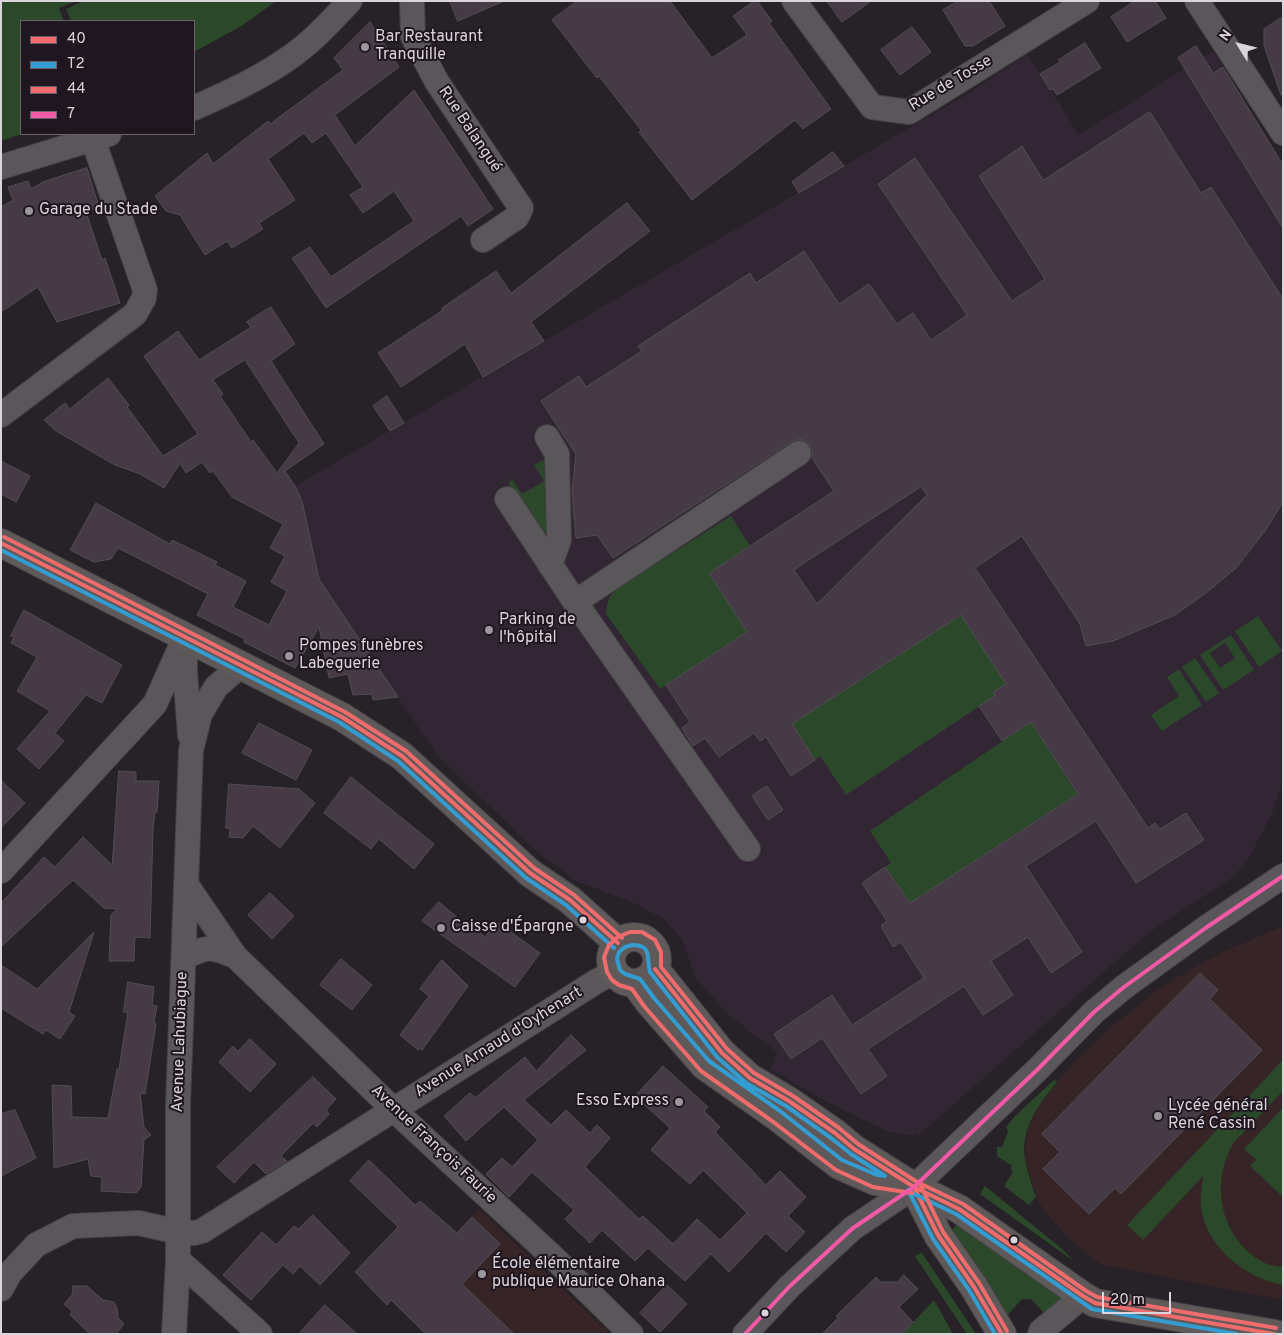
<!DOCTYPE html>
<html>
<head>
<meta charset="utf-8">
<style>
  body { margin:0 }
  #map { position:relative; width:1284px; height:1335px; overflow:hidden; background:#272227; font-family:Overpass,sans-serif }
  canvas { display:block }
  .frame { position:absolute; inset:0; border:2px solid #dad4db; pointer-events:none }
  .legend { position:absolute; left:20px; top:20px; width:175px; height:115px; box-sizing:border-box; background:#1f1620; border:1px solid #6a626b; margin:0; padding:6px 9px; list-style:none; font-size:15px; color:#dad4db }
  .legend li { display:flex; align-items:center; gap:10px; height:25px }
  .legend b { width:25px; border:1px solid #6a626b }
  .north { position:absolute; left:1214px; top:20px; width:50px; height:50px; -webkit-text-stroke:4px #1f1620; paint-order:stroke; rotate:306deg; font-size:14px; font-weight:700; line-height:20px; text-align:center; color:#dad4db }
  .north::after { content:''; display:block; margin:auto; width:18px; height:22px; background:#dad4db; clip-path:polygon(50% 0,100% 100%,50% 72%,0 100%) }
  .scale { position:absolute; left:1102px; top:1292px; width:69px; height:22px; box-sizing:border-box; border:2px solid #dad4db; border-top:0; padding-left:6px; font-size:15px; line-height:18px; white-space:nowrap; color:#dad4db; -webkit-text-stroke:4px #1f1620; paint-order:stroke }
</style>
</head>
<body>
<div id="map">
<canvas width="1284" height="1335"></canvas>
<div class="frame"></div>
<ul class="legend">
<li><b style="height:6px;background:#f06b6b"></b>40</li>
<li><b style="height:6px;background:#339cd1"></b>T2</li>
<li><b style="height:6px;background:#f06b6b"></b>44</li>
<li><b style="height:6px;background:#f459a6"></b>7</li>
</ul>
<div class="north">N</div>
<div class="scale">20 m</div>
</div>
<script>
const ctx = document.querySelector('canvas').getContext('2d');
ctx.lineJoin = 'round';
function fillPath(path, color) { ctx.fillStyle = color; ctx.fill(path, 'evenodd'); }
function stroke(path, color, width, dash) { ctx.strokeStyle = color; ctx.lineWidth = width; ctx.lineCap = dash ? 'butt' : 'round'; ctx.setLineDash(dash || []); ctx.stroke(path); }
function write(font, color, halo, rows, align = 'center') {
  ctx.font = font + ' Overpass,sans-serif'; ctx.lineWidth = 4; ctx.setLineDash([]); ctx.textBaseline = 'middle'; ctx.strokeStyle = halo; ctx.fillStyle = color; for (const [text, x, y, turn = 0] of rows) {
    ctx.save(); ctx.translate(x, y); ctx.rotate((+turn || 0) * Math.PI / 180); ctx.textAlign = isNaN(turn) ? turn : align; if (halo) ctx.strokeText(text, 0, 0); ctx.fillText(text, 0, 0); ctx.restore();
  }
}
const built = new Path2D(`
  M1213,51l70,114v614l-11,35 -25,47 -14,16 -86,57 -228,201 -2,-3 -4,4 -24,-4 -68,-33 -50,-30 6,-17 -47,-36 -34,-37 -14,-40 -17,-19 -31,-17 -58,-22 -47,-36 -92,-90 -118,-173 -17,-81 -7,-15 669,-390 63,-42 52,81z`);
const education = new Path2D(`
  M1283,926v374l-183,-36 -31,-25 -24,-27 -9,-15 -11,-39 1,-18 3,-16 7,-15 37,-46 42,-39 41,-33 33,-21 38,-20z
  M479,1209l131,125h-185l-34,-34z`);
const green = new Path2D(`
  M1,1h75l-17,7 5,13h-43l1,113 -21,7z
  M83,1h193l-33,24 -49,27v-31h-123l-5,-12z
  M543,460h4l1,80 -9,-5 -30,-49v-4l3,-3 10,15 22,-13 -10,-16z
  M731,516l19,30 -41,27 40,62 -13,4 -76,50 -54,-75c1,-13 3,-19 13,-27z
  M961,615l47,72 -15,5 2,4 -149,99 -26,-39 -5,4 -23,-36z
  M1258,616l24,35 -23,16 -24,-36z
  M1231,635l23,35 -31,20 -23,-35zM1225,643l10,15 -15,10 -10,-15z
  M1195,658l24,35 -13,9 -24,-35z
  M1179,669l23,36 -40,26 -11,-16 28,-19 -12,-19z
  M1031,722l46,72 -167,109 -25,-36 6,-4 -21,-32z
  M1283,1060v31c-12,12 -23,24 -34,36 -5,6 -12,11 -16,17 -23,39 -13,93 28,117 6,4 15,5 22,6v18c-38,-7 -77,-38 -82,-78 -1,-11 1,-20 2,-31l-60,64 -16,-15z
  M1054,1080l3,2c-18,22 -37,47 -32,77 2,13 7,26 11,38l-7,8 -25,-19 9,-14 -2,-3 1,-3 -15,-10v-9h5l6,-16 -2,-4 10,-12z
  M1283,1108v89l-33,-31 6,-6 -12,-11z
  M985,1186l77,63 13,13 -95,-68z
  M958,1223l106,74 -20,16 -13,-14h-9l-16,18 -57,-84z
  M922,1253l54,81h-9l-52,-78z
  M934,1300l19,34h-51z`);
const building = new Path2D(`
  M450,1h54l-46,20z
  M577,1h93l42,57 35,-23 -14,-19 21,-15h3l15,20 -3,2 62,86 -28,20 -8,-9 -103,80 -53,-68 2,-2 -42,-54 -2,2 -45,-58z
  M827,1h44l-29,21z
  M958,1h31l16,25 -32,20h-8l-22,-36z
  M1135,1h20l11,17 -39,24 -16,-25z
  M1283,17v78h-2l-17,-49v-17z
  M370,22l29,45 -64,48 20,31 59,-56 79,119 -25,17 -7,-10 -135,92 -34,-50 18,-11 21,30 83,-56 -20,-30 -31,22 -13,-18 13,-8 -37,-54 -14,10 -8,-10 -36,26 27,41 -36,23 4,6 -31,19 -5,-7 -22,14 -25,-40 -14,-4 -11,-15 52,-43 6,11 55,-43 2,3 73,-54 -9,-12z
  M912,27l19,25 -31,23 -19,-25z
  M1085,43l16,25 -44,27 -4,-6 -3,1 -10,-16 20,-12 -1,-2z
  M1196,46l17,27 10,-6 60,98v63l-105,-170z
  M1150,112l51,81 10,-6 72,112v203l-18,29 -29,37 -30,25 -31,22 -62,26 -27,5 -6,-22 -58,-88 -47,32 173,260 7,-5 5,6 26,-16 18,27 -68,43 -40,-62 -70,45 56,86 -31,21 -23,-36 -37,24 22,34 -30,20 -19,-29 -96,63 19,27 -26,18 -39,-56 -31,21 -17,-25 58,-39 20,30 72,-47 -23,-36 -8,5 -12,-21 6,-5 -25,-38 23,-16 25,36 168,-109 -47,-72 -29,19 -23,-35 16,-10 -2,-4 13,-8 -45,-69 -169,109 23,36 -24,16 -25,-39 -6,4 -6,-8 -35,24 -14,-19 -12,8 -11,-18 8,-6 -24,-37 81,-53 -38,-59 125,-82 -22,-33 1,-6 -2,-6 -5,-5 -7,-2 -8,3 -178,116 -16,-23 -21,3 -4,-46 4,-38 -35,-53 38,-25 7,11 56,-36 -4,-5 112,-73 6,10 48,-32 35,53 30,-20 28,40 16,-11 18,27 36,-25 -89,-131 37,-26 97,143 33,-22 -66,-103 43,-30 21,34zM921,487l6,8 -110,109 -23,-34z
  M833,152l11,14 -45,27 -7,-11z
  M87,168l12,39 -13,5 16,48 3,-2 15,45 -63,19 -19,-35 -37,25v-105l12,-7 -5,-13 20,-6 3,8 12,-7z
  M627,203l23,28 -119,91 13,19 -61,36 -18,-33 -64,43 -23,-34 65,-43 -1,-2 54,-37 15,22z
  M271,307l24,37 -24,17 53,83 -39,27 10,15 7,15 17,78 79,118 -25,3 -1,-6 -19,1 -5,-21 -19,4 -10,-51 -24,41 -51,-26 1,-3 -48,-24 11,-21 -90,-46 -7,11 -17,3 -24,-12 26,-47 74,41 2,-4 45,22 -2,3 31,16 -13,26 36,18 18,-34 -16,-9 14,-26 -15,-8 13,-24 -51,-27 -19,-26 -3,2 -8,-11 -16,11 -6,-10 -16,25 -24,-14 -25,-9 -59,-34 -12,-11 21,-17 5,6 38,-31 21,27 -2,2 36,49 35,-22 -54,-78 34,-25 21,29 52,-33 -4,-5zM245,360l54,83 -22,30 -24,-33 -2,2 -31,-46 3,-2 -10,-14z
  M387,396l17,27 -14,8 -17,-25z
  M1,461l29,15 -14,26 -15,-8z
  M24,610l98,55 -20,38 -16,-8 -31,38 9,8 -25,28 -22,-20 33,-38 -33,-20 20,-34 -26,-14 3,-6 -3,-1z
  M259,723l53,27 -16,30 -54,-27z
  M119,771l17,1v9h23l-2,31h-2l-2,16 -3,110 -15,-1 -1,24h-25l2,-46 6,-6 -13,-1 -31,-28 -27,25h-2l1,1 -44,41v-44l43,-46 11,10 28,-30 29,28z
  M351,777l83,67 -20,25 -35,-30 -8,10 -47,-36z
  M1,780l24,23 -24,25z
  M229,784l70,5 16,14 -35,45 -27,-22 -10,12 -14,-1 1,-8 -4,-1z
  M767,786l16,24 -15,10 -16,-24z
  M270,893l24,23 -22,23 -24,-24z
  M439,902l27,23 2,-3 17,15 12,-15 43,31 -25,34 -93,-66z
  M94,932l-25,80 6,4 -15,23 -14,-9 -3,4 -42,-26v-43l36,24z
  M341,959l31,26 -20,25 -32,-25z
  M442,960l26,26 -46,64 -3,-2 -1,2 -18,-15 29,-39 -9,-7z
  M1200,973l18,17 -8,9 52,51 -141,144 -6,-6 -26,26 -46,-45 17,-17 -18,-18z
  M128,982l26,5 -2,18 5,1 -3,17 2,1 -11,70 -5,-1 4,34 7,8 -7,5 -3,47 -5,6 -35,-2 1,-14 -11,-1 -3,-17 -34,9 -2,-83 19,1 1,31 36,1 9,-49h2l9,-57h-4z
  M571,1035l15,15 -62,50 27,25 15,-15 24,23 7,-8 13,13 -25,29 54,52 4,-3 30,28 24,-25 23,21 27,-27 -44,-43 -13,14 -39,-34 19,-22 -35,-32 28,-30 45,41 -4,4 16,16 -5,5 51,53 14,-14 26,26 -18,19 17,16 -19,20 -20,-19 -37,39 -18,-18 -26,27 -37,-33 -13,13 -33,-31 -12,13 -25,-24 9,-9 -42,-38 -23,25 -23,-23 16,-16 10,9 26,-27 -34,-33 -38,34 -22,-25 26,-23 5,5 50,-41 11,14z
  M250,1039l26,25 -26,28 -31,-30 14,-16 5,5z
  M313,1077l23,22 -10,11 3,4 -12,13 -4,-4 -32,33 6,5 -21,13 -12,-12 -20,21 -17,-16z
  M15,1110l21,48 -35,18v-62z
  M369,1160l46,45 5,-4 37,32 15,-16 28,27 -38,40 52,50h-88l-35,-34 -4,5 -32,-33 43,-45 -48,-46z
  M313,1215l37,38 -30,32 -20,-19 -7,8 -10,-9 -32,35 -28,-25 39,-43 14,13 18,-19 4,3z
  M904,1275l14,14 -19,18 14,15 -11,12h-80l16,-16 -2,-2 40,-39 4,5h17z
  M667,1285l20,19 -27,28 -20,-19z
  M73,1286h14l16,14 11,2 3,6 1,10 6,6 -8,10h-26l-20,-19 2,-4 -8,-7 8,-9z
  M325,1305l32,29h-58z`);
const minor = new Path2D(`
  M412,1l1,36 24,45 84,126 -4,9 -34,23
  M794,1l78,106 37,5 178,-111
  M1197,1l86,132
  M194,108c34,-15 69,-31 99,-53 21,-15 39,-35 57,-54
  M1,167l108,-33
  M1,415l134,-101 9,-16 1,-8 -54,-156
  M547,437l10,17 2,86 -9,25
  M507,499l68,103 173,247
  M575,602l224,-149
  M185,647v25l5,63
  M1,871l154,-167 30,-67
  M186,884l49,72 159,154 159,147 78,77
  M184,958c24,-13 27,-11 51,-2
  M178,1260l82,74
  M1,1289l9,-16 26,-28 37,-19 66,-3 39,9 16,1 8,-2 395,-250 17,-9
  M174,1334l4,-74v-155l13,-355 9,-36 16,-27 24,-21
  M745,1334l45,-48 63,-58 61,-41 123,-117 57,-58 30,-25 83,-60 76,-51
  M1040,1334l1,-3 42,-35`);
const major = new Path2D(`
  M1,543l341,174 60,39 128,117 40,27 48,43
  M611 960a23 23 0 1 1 46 0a23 23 0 1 1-46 0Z
  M655,969l67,84 28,25 39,23 46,32 19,16 60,38 45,22 124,87 12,7 180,31
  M635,983l14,19 56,64 71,50 63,49 36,16 16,3
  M914,1187l24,48 36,52 28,47`);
const bus1 = new Path2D(`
  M1,543l341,174 60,39 128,117 40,27 48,43
  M655,969l67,84 28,25 39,23 46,32 19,16 60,38 45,22 124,87 12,7 179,31
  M914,1187l24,48 36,52 28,47`);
const bus2 = new Path2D(`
  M1,550l338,172 59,39 128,117 40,27 48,43
  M632,945c21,0 14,13 18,27l67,85 29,26 40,23 45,32 20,16 34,22 -8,-1 -35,-15 -62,-49 -71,-50 -55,-63 -14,-19 -15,-5 -5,-4 -3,-11 2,-7 6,-5z
  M908,1190l25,49 36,51 26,44
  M912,1193l44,21 136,95 145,25`);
const bus3 = new Path2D(`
  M4,537l341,175 61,39 128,117 40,27 48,43
  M920,1184l23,48 36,51 28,48
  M912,1193l-39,-6 -37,-17 -64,-49 -71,-50 -57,-65 -12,-17 -13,-4 -7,-5 -5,-8 -3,-15 5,-12 9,-8 12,-5h12l13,8 6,12v15l66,82 27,24 39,23 46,32 19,16 59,38 46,22 123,87 11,6 179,31`);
const bus4 = new Path2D(`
  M745,1334l45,-48 63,-58 61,-41 123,-117 57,-58 30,-25 83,-60 76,-51`);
const markers = [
  [365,47,5,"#9b969c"],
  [29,211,5,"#9b969c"],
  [489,630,5,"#9b969c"],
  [289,656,5,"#9b969c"],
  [583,920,4.5,"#dad4db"],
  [441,928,5,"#9b969c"],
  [679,1102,5,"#9b969c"],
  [1158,1116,5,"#9b969c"],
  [1014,1240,4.5,"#dad4db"],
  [482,1274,5,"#9b969c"],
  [765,1313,4.5,"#dad4db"]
];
const poiNames = [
  ["Bar Restaurant",375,38],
  ["Tranquille",375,56],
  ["Garage du Stade",39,211],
  ["Parking de",499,621],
  ["l'hôpital",499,639],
  ["Pompes funèbres",299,647],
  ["Labeguerie",299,665],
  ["Caisse d'Épargne",451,928],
  ["Esso Express",669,1102,"right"],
  ["Lycée général",1168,1107],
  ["René Cassin",1168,1125],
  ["École élémentaire",492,1265],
  ["publique Maurice Ohana",492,1283]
];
const streetNames = [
  ["Rue de Tosse",951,84,-31],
  ["Rue Balangué",469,130,56],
  ["Avenue Lahubiague",181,1042,-88],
  ["Avenue Arnaud d'Oyhenart",499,1043,-32],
  ["Avenue François Faurie",433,1145,43]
];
fillPath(built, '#322634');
fillPath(education, '#362426');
fillPath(green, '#2b482a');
fillPath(building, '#453a46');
stroke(building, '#514e52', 1);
stroke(minor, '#444044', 26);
stroke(major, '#444044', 30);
stroke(minor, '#5a575b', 24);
stroke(major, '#60595a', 28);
stroke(bus1, '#f06b6b', 4);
stroke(bus2, '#339cd1', 4);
stroke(bus3, '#f06b6b', 4);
stroke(bus4, '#f459a6', 4);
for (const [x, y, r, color] of markers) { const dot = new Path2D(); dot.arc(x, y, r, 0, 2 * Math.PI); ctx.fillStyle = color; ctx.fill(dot); stroke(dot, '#1f1620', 2); }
write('16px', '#dad4db', '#1f1620', poiNames, 'left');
write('16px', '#dad4db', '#1f1620', streetNames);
</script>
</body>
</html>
